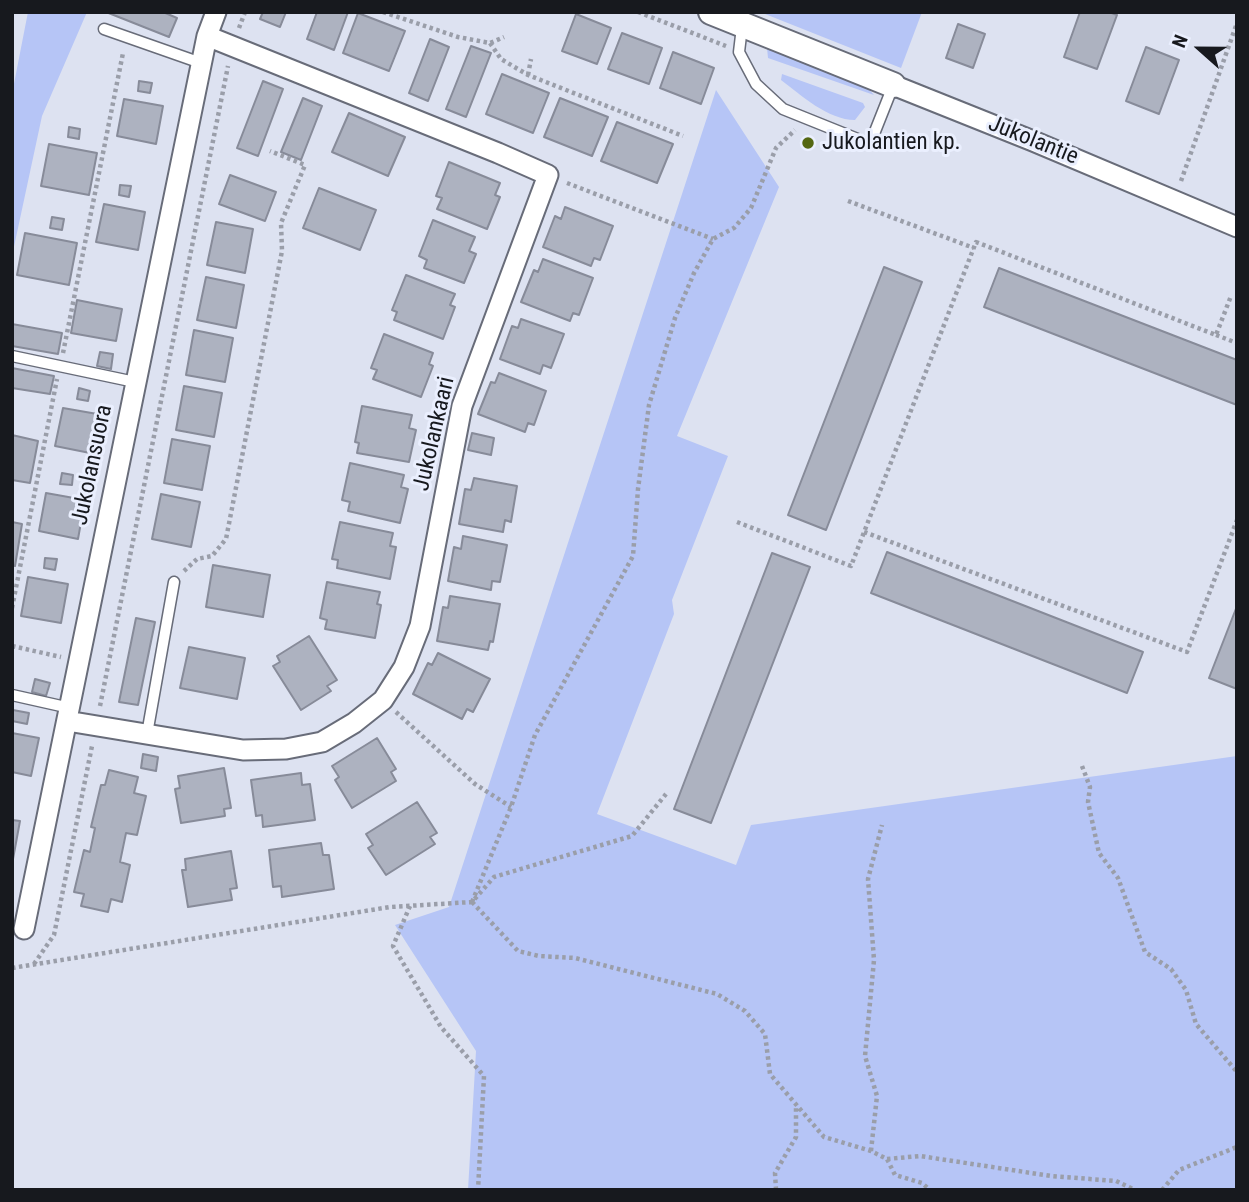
<!DOCTYPE html>
<html>
<head>
<meta charset="utf-8">
<style>
  body { margin:0 }
  #map { position:relative; width:1249px; height:1202px; overflow:hidden; background:#dde2f1; font-family:"Roboto Condensed",sans-serif }
  canvas { display:block }
  .frame { position:absolute; inset:0; border:14px solid #17191e; pointer-events:none }
  .north { position:absolute; left:1165px; top:14px; width:70px; height:70px; -webkit-text-stroke:5px #eaeffe; paint-order:stroke; rotate:291deg; font-size:19px; font-weight:700; line-height:28px; text-align:center; color:#17191e }
  .north::after { content:''; display:block; margin:auto; width:24px; height:32px; background:#17191e; clip-path:polygon(50% 0,100% 100%,50% 72%,0 100%) }
</style>
</head>
<body>
<div id="map">
<canvas width="1249" height="1202"></canvas>
<div class="frame"></div>
<div class="north">N</div>
</div>
<script>
const ctx = document.querySelector('canvas').getContext('2d');
ctx.lineJoin = 'round';
function fillPath(path, color) { ctx.fillStyle = color; ctx.fill(path, 'evenodd'); }
function stroke(path, color, width, dash) { ctx.strokeStyle = color; ctx.lineWidth = width; ctx.lineCap = dash ? 'butt' : 'round'; ctx.setLineDash(dash || []); ctx.stroke(path); }
function write(font, color, halo, rows, align = 'center') {
  ctx.font = font + ' "Roboto Condensed",sans-serif'; ctx.lineWidth = 6; ctx.setLineDash([]); ctx.textBaseline = 'middle'; ctx.strokeStyle = halo; ctx.fillStyle = color; for (const [text, x, y, turn = 0] of rows) {
    ctx.save(); ctx.translate(x, y); ctx.rotate((+turn || 0) * Math.PI / 180); ctx.textAlign = isNaN(turn) ? turn : align; if (halo) ctx.strokeText(text, 0, 0); ctx.fillText(text, 0, 0); ctx.restore();
  }
}
const green = new Path2D(`
  M28,12h59l-45,104 -30,140v-162z
  M760,12h162l-21,56z
  M767,48l98,37 9,10 -106,-37z
  M782,74l81,29 2,4 -10,13c-27,0 -54,-25 -74,-40z
  M716,90l63,97 -102,249 51,20 -56,144 2,14 -77,200 139,51 15,-40 486,-69v434h-769l8,-139 -81,-126 54,-18z`);
const building = new Path2D(`
  M106,12h57l14,6 -8,19z
  M263,12h23l-6,15 -20,-8z
  M317,12h31l-14,38 -27,-11z
  M1080,12h29l8,3 -20,54 -33,-12z
  M358,13l47,18 -16,40 -46,-18z
  M576,14l35,14 -14,36 -35,-13z
  M958,24l27,10 -12,34 -27,-10z
  M622,33l40,15 -13,36 -41,-15z
  M430,39l19,8 -21,54 -19,-8z
  M471,46l20,7 -25,64 -20,-8z
  M1146,47l33,13 -20,54 -33,-13z
  M673,52l41,16 -13,36 -41,-16z
  M502,74l47,19 -16,40 -47,-19z
  M139,81l13,2 -2,10 -12,-2z
  M263,81l20,8 -25,67 -21,-8z
  M303,98l19,8 -21,54 -20,-8z
  M560,98l48,19 -16,39 -48,-19z
  M124,99l39,7 -7,38 -39,-8z
  M349,113l56,24 -17,39 -56,-24z
  M617,122l56,22 -16,39 -56,-22z
  M69,127l11,2 -1,10 -11,-2z
  M49,144l48,9 -8,42 -48,-9z
  M449,162l51,21 -5,12 5,2 -13,32 -50,-20 5,-11 -6,-2z
  M230,175l46,17 -11,29 -46,-17z
  M120,185l11,1 -2,11 -10,-2z
  M319,188l57,22 -16,40 -57,-22z
  M104,204l41,8 -7,38 -42,-8z
  M565,207l48,19 -13,34 -6,-2 -3,8 -48,-19 12,-31 6,3z
  M52,217l12,2 -2,11 -12,-2z
  M433,220l42,17 -6,14 7,3 -12,29 -40,-15 3,-8 -8,-4z
  M216,222l37,7 -8,44 -38,-8z
  M25,233l52,10 -8,42 -52,-10z
  M543,259l50,19 -14,37 -6,-2 -3,8 -49,-19 13,-32 4,2z
  M884,267l38,15 -96,248 -38,-15z
  M999,268l238,92v45l-253,-98z
  M406,275l49,19 -5,11 5,2 -12,32 -49,-19 3,-8 -5,-2z
  M206,277l38,8 -8,43 -39,-8z
  M77,300l45,9 -6,32 -45,-8z
  M521,319l43,15 -13,34 -8,-3 -3,9 -40,-15 12,-33 6,2z
  M12,324l50,9 -4,21 -46,-8z
  M194,330l39,8 -8,44 -39,-7z
  M384,334l49,19 -4,11 4,2 -12,31 -48,-18 4,-9 -6,-2z
  M100,352l13,2 -2,15 -14,-3z
  M12,368l42,8 -4,18 -38,-6z
  M499,373l47,18 -12,34 -6,-2 -3,9 -47,-18 13,-32 4,1z
  M184,386l38,7 -8,44 -38,-7z
  M79,388l11,3 -2,10 -11,-2z
  M362,406l50,9 -3,13 7,2 -7,32 -52,-9 2,-10 -4,-1z
  M63,408l40,7 -8,39 -40,-8z
  M472,433l22,5 -3,17 -23,-5z
  M12,435l26,6 -8,42 -18,-3z
  M172,439l38,7 -8,44 -38,-7z
  M350,463l54,12 -3,12 7,2 -8,34 -52,-12 2,-9 -8,-2z
  M62,473l11,2 -1,10 -12,-1z
  M474,478l43,8 -6,36 -6,-2 -2,12 -44,-8 6,-35 6,1z
  M46,493l39,7 -7,39 -39,-8z
  M161,494l39,8 -9,45 -39,-8z
  M12,522l10,2 -7,42 -3,-1z
  M340,522l53,11 -3,13 6,1 -6,32 -53,-11 1,-8 -6,-1z
  M463,536l44,9 -7,37 -8,-1 -1,9 -43,-9 6,-34 7,2z
  M887,552l256,100 -16,41 -256,-100z
  M772,553l38,14 -99,256 -37,-14z
  M45,558l12,1 -2,11 -11,-2z
  M213,565l57,10 -7,42 -57,-10z
  M28,577l40,7 -7,39 -40,-7z
  M327,582l53,10 -3,12 4,1 -6,33 -50,-9 2,-9 -7,-2z
  M450,596l50,8 -7,38 -3,-1 -2,9 -51,-9 6,-34 5,1z
  M1237,606v83l-28,-11z
  M136,618l19,4 -17,83 -19,-3z
  M309,636l28,44 -10,6 4,5 -30,19 -28,-44 7,-4 -3,-6z
  M189,647l56,11 -8,41 -57,-11z
  M438,653l52,26 -17,33 -6,-3 -5,10 -49,-25 15,-31 4,2z
  M35,679l15,4 -4,13 -14,-4z
  M13,710l16,3 -2,11 -15,-3z
  M12,733l27,5 -8,38 -19,-4z
  M377,738l19,31 -5,3 5,9 -44,27 -17,-28 4,-3 -7,-11z
  M143,754l15,3 -2,14 -15,-3z
  M224,768l7,40 -7,1 1,7 -44,7 -6,-34 5,-1 -2,-12z
  M109,770l29,7 -4,16 12,3 -9,39 -11,-2 -6,29 10,3 -8,37 -11,-3 -3,13 -27,-6 3,-12 -10,-2 10,-42 6,2 5,-24 -4,-1 10,-42h4z
  M301,773l1,12 8,-1 5,36 -52,7 -1,-12 -6,1 -5,-36z
  M417,802l20,31 -7,4 5,7 -49,31 -18,-27 5,-3 -7,-11z
  M12,820l8,1 -7,38h-1z
  M321,843l2,12h6l5,34 -52,8 -1,-11 -8,1 -4,-37z
  M231,851l6,37 -7,1 2,11 -44,7 -6,-37h4l-1,-11z`);
const path = new Path2D(`
  M383,12l75,25 32,6 14,-6
  M638,12l88,34
  M239,28l6,-16
  M490,43l11,16 27,16 155,61
  M528,75l3,-16
  M1181,181l56,-158
  M567,183l146,56
  M848,201l126,47
  M1216,335l21,8
  M63,353l60,-300
  M737,522l114,44 125,-324 240,93 15,-39
  M864,532l323,120 50,-132
  M184,571l13,-12 15,-3 14,-17 56,-288 -1,-28 24,-58 -35,-14
  M12,608l45,-229
  M12,646l49,11
  M100,706l128,-640
  M396,712l79,72 36,23
  M1082,766l8,21 -2,15 11,51 19,25 27,74 26,17 15,21 10,34 41,48
  M472,902l39,-95 24,-72 98,-179 5,-67 11,-84 26,-87 19,-45 19,-34 21,-11 17,-20 25,-60 19,-18
  M472,902l46,49 21,5 36,2 142,36 28,17 20,23 5,40 54,63 47,14 16,8 8,16 27,8 8,7
  M410,906l-17,40 48,81 43,49 -6,114
  M34,964l20,-29 38,-189
  M12,968l378,-61 82,-5 22,-25 138,-41 34,-42
  M871,1151l6,-55 -12,-40 9,-96 -6,-81 14,-54
  M887,1159l33,-3 131,20 65,5 19,9
  M776,1190l-1,-17 21,-36v-32
  M1162,1190l17,-20 58,-23`);
const service = new Path2D(`
  M742,27l-3,25 17,32 27,25 87,35 23,-58
  M104,29l97,34
  M12,356l123,26
  M12,695l58,13
  M147,734l27,-152`);
const minor = new Path2D(`
  M893,85l140,56 204,86
  M67,721l176,29 43,-1 36,-7 32,-19 29,-23 21,-33 16,-41 42,-220 86,-231 -50,-22 -291,-117
  M24,929l183,-893 9,-24`);
const tertiary = new Path2D(`
  M711,12l182,73`);
const markers = [
  [808,143,7,"#546712"]
];
const streetNames = [
  ["Jukolantie",1033,141,22],
  ["Jukolankaari",435,434,-77],
  ["Jukolansuora",93,465,-78]
];
const poiNames = [
  ["Jukolantien kp.",822,143]
];
fillPath(green, '#b6c5f6');
fillPath(building, '#adb2c0');
stroke(building, '#878b99', 2);
stroke(service, '#686c79', 13);
stroke(minor, '#686c79', 23);
stroke(tertiary, '#686c79', 28);
stroke(path, '#9a9ea9', 4.5, [3.5, 3.5]);
stroke(service, '#fff', 10);
stroke(minor, '#fff', 19);
stroke(tertiary, '#fff', 24);
for (const [x, y, r, color] of markers) { const dot = new Path2D(); dot.arc(x, y, r, 0, 2 * Math.PI); ctx.fillStyle = color; ctx.fill(dot); stroke(dot, '#eaeffe', 2.5); }
write('23px', '#17191e', '#eaeffe', streetNames);
write('23px', '#17191e', '#eaeffe', poiNames, 'left');
</script>
</body>
</html>
